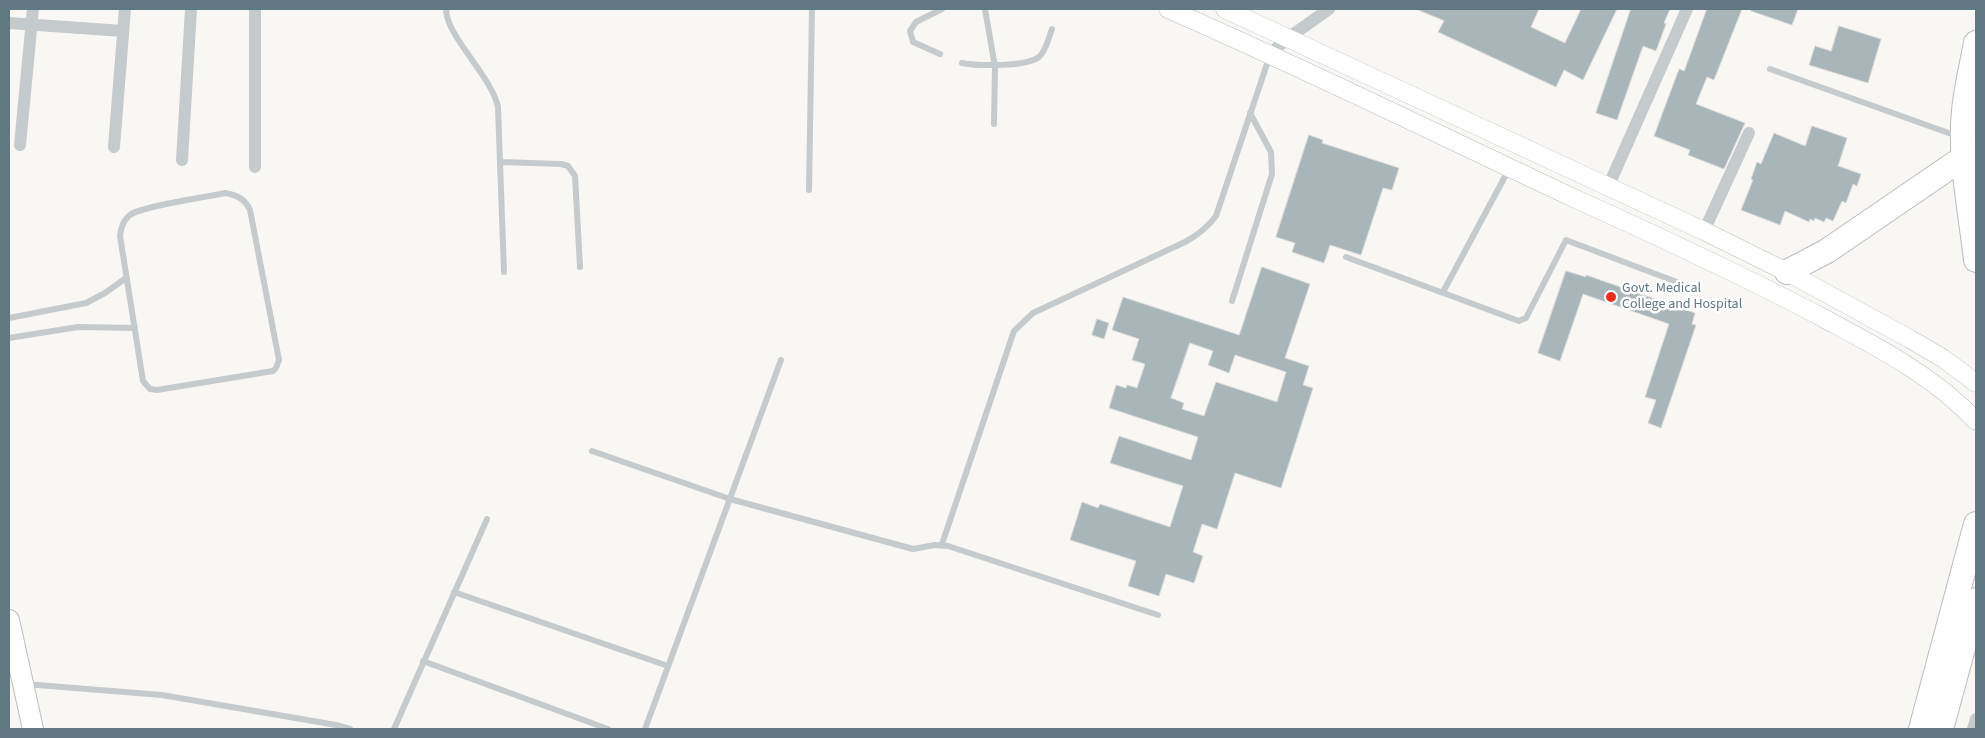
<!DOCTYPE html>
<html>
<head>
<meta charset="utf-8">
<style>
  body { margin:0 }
  #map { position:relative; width:1985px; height:738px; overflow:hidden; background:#f8f7f4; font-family:"Source Sans 3",sans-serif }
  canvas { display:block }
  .frame { position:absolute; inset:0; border:10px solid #607882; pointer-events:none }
</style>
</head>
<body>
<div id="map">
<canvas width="1985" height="738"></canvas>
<div class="frame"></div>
</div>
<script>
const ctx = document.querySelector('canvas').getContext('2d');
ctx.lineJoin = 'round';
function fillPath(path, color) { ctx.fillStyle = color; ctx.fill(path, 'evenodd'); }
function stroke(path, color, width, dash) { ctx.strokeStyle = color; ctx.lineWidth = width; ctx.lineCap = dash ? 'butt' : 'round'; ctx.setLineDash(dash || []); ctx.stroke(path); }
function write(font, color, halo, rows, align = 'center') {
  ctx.font = font + ' "Source Sans 3",sans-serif'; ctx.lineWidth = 5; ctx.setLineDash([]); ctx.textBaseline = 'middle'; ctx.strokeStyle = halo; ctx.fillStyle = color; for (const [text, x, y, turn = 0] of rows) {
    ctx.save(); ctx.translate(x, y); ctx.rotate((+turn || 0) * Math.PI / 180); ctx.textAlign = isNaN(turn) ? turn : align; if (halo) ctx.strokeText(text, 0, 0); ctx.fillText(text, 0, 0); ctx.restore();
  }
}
const building = new Path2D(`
  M1416,9h123l-8,18 34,16 16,-34h36l-34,71 -19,-10 -8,17 -118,-55 6,-11z
  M1631,9h39l-6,14 2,1 -10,27 -13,-5 -26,74 -21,-7z
  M1707,9h35l-28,71 -7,-3 -11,27 49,19 -21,46 -36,-14 2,-5 -36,-14 25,-67 5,2z
  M1751,9h47l-6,16 -41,-14z
  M1839,26l42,13 -13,44 -59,-18 6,-19 16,5z
  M1812,126l35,12 -9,28 23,8 -4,12 -4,-2 -7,19 -4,-2 -9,20 -7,-3 -2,4 -9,-4 -1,3 -4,-2 -1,3 -24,-11 -5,14 -39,-15 12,-30 -2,-1 6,-17 4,2 13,-31 31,13z
  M1309,135l14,5 -1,3 77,25 -7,22 -9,-2 -22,67 -31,-10 -6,18 -32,-11 3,-9 -19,-6z
  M1262,267l48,17 -25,74 24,8 -6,19 10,3 -32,100 -46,-15 -18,56 -15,-5 -9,28 10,4 -9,27 -28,-9 -7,22 -31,-10 8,-25 -66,-21 12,-38 16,6 2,-4 70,23 13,-41 -73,-23 9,-27 72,24 7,-23 -89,-29 7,-23 10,3 1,-3 10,3 8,-24 -13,-4 7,-21 -27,-9 11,-33 116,38zM1190,343l23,8 -5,14 21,8 6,-18 51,17 -9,30 -61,-20 -12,34 -22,-7 2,-6 -13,-5z
  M1566,271l20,6v-2l109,38 -3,11 4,1 -35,103 -13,-5 8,-23 -11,-3 24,-73 -86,-30 -23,67 -22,-8z
  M1097,319l12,4 -5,16 -12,-4z`);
const lane = new Path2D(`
  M446,9c0,27 45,66 52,98l6,165
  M985,9l10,58 -1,57
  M940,54l-27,-12 -3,-11 6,-9 26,-13
  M962,63c16,3 64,4 77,-6 7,-6 10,-20 13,-28
  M1770,69l187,67
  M500,162l61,2 7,2 7,10 5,91
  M809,190l3,-181
  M225,193c12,2 20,6 25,17l29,150 -3,8 -3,3 -116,19 -7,-1 -7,-8 -23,-145c1,-8 3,-16 10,-21 12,-9 77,-18 95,-22z
  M1346,257l173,64 7,-3 40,-78 116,44
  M1443,292l66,-123
  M1232,301l40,-127 -1,-22 -21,-39
  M9,318l77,-15 19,-10 21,-15
  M9,338l69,-11 57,1
  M592,451l138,48 183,50 22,-4 13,1 210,69
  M942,544l72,-213 19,-18 152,-71c13,-7 22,-14 31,-26l54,-161
  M454,592l214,74
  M423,661l185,68
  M25,684l137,11 174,30 14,4
  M394,729l93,-210
  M645,729l136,-369`);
const street = new Path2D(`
  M9,23l114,8
  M1270,54l18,-16 41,-29
  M20,145l13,-136
  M114,147l11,-138
  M182,160l9,-151
  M255,167v-158
  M1608,187l79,-178
  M1704,231l45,-98
  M1973,729l3,-10`);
const secondary = new Path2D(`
  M1168,9c138,60 273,127 410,191 84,38 166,76 247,119 54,29 109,57 151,102
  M1225,9l479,222 83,41 123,67 34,20 32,24`);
const primary = new Path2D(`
  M9,620l24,109`);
const highway = new Path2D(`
  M1976,43c-4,22 -10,45 -12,68 -5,47 7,102 12,149
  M1787,272l40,-21 149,-102
  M1921,729l55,-205
  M1941,729l35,-129`);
const markers = [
  [1611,297,6,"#f32c19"]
];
const poiNames = [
  ["Govt. Medical",1622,289],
  ["College and Hospital",1622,305]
];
fillPath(building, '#a8b5b9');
stroke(building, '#d9d9d7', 1);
stroke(secondary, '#b7bec1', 19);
stroke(primary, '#b5bcbf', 22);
stroke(highway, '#b7bcbe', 26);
stroke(lane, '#c5cacd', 6);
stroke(street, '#c5cacd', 12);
stroke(secondary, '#fff', 18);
stroke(primary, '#fff', 20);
stroke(highway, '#fff', 24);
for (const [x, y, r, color] of markers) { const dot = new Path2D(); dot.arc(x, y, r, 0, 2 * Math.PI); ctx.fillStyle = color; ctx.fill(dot); stroke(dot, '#fff', 2); }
write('14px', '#607882', '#fff', poiNames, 'left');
</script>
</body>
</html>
